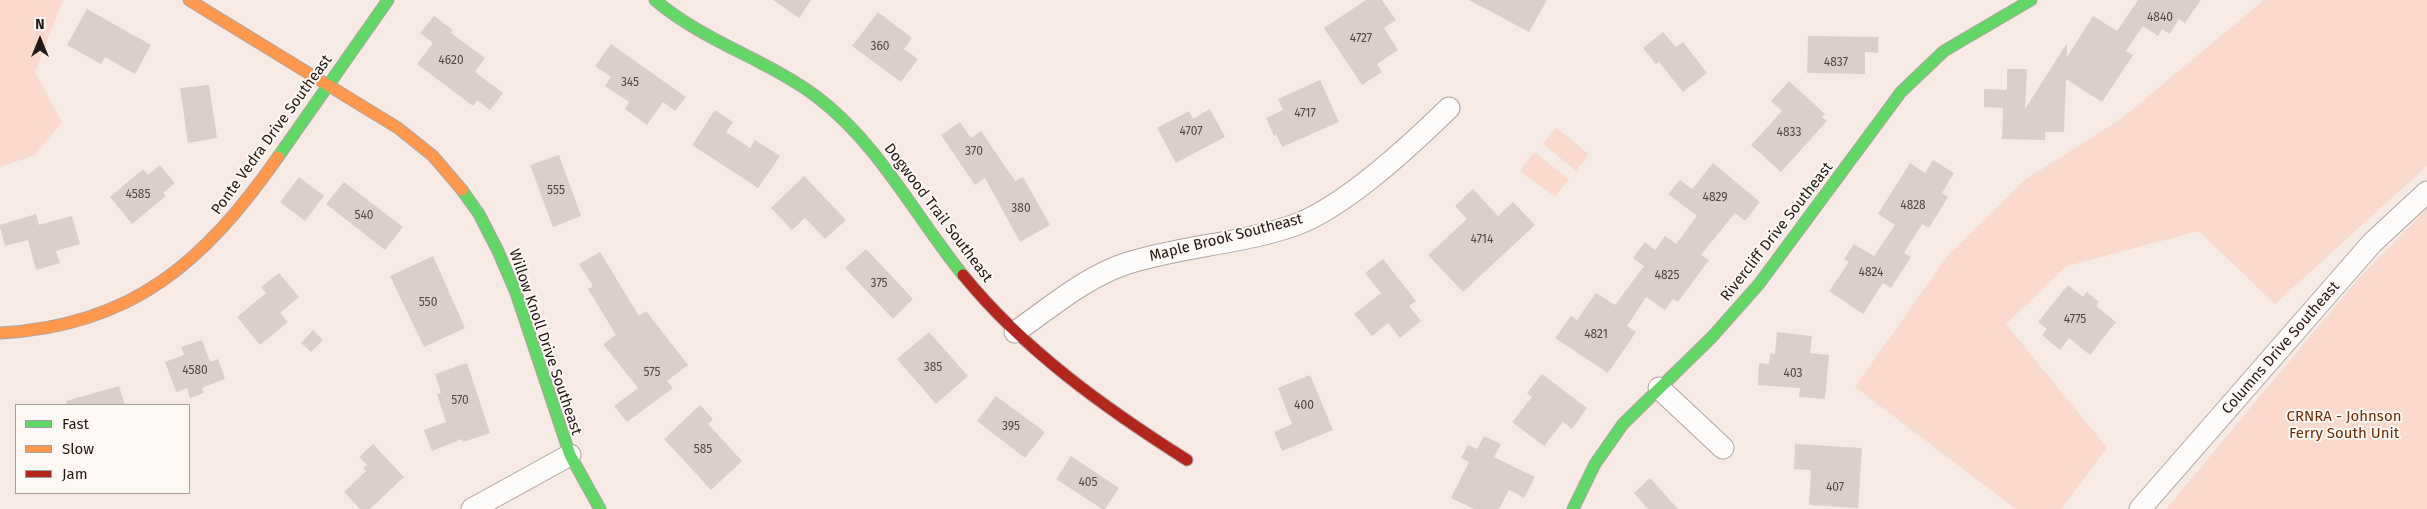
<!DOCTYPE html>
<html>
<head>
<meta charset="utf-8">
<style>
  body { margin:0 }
  #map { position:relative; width:2427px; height:509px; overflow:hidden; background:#f7eae4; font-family:"Fira Sans",sans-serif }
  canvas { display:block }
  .legend { position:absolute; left:15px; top:404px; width:175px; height:90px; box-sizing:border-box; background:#fef8f5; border:1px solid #a69e9b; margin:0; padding:6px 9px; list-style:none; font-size:15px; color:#231814 }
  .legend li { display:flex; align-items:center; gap:10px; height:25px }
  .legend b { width:25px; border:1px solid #a69e9b }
  .north { position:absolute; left:15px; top:15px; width:50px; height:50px; -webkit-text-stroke:4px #fef8f5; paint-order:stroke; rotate:0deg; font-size:14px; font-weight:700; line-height:20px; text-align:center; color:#231814 }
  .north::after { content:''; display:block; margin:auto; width:18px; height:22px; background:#231814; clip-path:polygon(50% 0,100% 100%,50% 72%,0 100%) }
</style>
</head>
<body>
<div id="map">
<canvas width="2427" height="509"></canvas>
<ul class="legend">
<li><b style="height:6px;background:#63d668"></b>Fast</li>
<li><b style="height:6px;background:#ff974d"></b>Slow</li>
<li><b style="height:6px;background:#b3261e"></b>Jam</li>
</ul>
<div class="north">N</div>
</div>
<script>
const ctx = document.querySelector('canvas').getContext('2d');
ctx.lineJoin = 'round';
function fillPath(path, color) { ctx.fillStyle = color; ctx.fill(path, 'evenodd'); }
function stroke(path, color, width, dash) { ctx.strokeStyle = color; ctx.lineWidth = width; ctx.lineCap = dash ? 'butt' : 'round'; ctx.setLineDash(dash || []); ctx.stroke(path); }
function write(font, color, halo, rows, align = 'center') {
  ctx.font = font + ' "Fira Sans",sans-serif'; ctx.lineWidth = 4; ctx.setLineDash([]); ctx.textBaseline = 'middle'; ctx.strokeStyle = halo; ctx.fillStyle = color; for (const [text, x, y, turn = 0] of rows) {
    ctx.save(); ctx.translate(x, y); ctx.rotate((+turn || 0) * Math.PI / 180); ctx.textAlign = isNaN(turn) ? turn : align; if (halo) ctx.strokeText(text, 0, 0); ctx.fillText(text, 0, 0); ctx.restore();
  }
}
const green = new Path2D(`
  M0,0h63l-28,72 27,50 -27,33 -35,12z
  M2264,0h163v166l-152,138 -76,-73 -132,35 -61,58 101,124 -46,61h-45l-161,-122 93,-132 78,-76 95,-60z
  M1556,128l33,26 -13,17 -33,-27z
  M1534,152l35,27 -14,18 -35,-26z
  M2427,209v300h-261l192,-230z`);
const building = new Path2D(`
  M773,0h38l-12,18z
  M1366,0h16l14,20 -12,8 14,22 -21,14 5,8 -20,13 -38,-57z
  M1469,0h78l-18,32z
  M2138,0h63l-16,23 -6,-4 -9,15 -8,-5 -4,7 -15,-10 -17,25 7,4 -31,47 -36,-23 -2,53h-19v8l-43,-1 1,-31 -19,-1v-18l23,1v-21h20l-2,40 42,-66v14l26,-41 24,15z
  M87,9l64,36 -16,29 -30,-17 -4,7 -34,-19z
  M878,12l34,26 -8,11 14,10 -17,23 -49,-36z
  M434,16l19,14 -2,3 34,25 -10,14 28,21 -13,17 -13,-10 -4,6 -56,-42 16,-21 -13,-10z
  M1663,32l13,15 7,-5 24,31 -24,19 -24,-30 -3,2 -13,-16z
  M1808,36l70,1v16l-13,-1v22l-58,-1z
  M611,44l75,53 -11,14 -12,-9 -16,23 -22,-16 4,-7 -24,-16 6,-9 -16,-11z
  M1320,80l19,42 -57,25 -6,-13 -2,2 -8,-18 17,-8 -5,-11z
  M1789,81l36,33 -3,3 5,4 -46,51 -30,-27 31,-34 -11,-10z
  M209,85l8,53 -29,5 -8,-55z
  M1210,109l15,28 -49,26 -19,-35 32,-17 4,8z
  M715,110l18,12 -7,10 24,16 5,-8 25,16 -22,32 -66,-43z
  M960,122l11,16 10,-7 34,50 8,-4 27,48 -30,17 -35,-64 -10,7 -34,-50z
  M559,155l22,61 -28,11 -23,-62z
  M1933,160l21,13 -12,20 6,4 -19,31 -7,-4 -18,29 7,4 -20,31 -8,-5 -20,31 -34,-23 20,-29 -5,-3 10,-15 20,12 21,-31 -17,-11 32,-51 15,10z
  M1713,163l47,39 -15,19 -10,-8 -34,42 8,5 -31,42 -5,-3 -8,11 -19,-13 -19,29 9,6 -28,41 -53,-35 16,-22 6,4 19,-27 19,12 29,-39 -11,-8 12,-16 10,8 10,-14 11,8 21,-28 -29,-22 12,-14 12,9z
  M160,165l15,18 -12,10 3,3 -34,28 -22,-27 33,-28 5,6z
  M804,176l42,44 -21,19 -20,-21 -13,12 -21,-22z
  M299,177l25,19 -19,25 -25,-19z
  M344,182l59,45 -18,23 -59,-46z
  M1473,189l25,27 15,-14 22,23 -72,67 -35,-37 39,-36 -12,-13z
  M36,214l3,11 33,-9 8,28 -24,7 4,12 -24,7 -8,-30 -23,6 -5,-19v-2z
  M866,249l47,50 -20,20 -48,-51z
  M600,252l39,64 7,-5 42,54 -21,16 6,7 -46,34 -13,-16 24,-18 -35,-44 13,-9 -28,-46 5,-3 -14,-22z
  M433,256l32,72 -41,19 -34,-71z
  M1383,259l33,42 -7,5 12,15 -21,17 -12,-15 -16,13 -18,-22 27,-21 -16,-20z
  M279,273l20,24 -19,16 8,9 -28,23 -23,-28 29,-24 -5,-6z
  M2068,285l15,12 4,-5 12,10 -3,4 20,16 -26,33 -21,-17 -9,12 -18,-15 5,-6 -9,-7z
  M313,330l10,10 -12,12 -10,-9z
  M929,332l39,44 -32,28 -39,-45z
  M1777,332l35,4 -2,17 19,2 -4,44 -26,-2 1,-9 -42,-3 1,-22 10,1 1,-11 5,1z
  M202,340l8,22 8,-3 7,20 -23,9 2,5 -14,5 -3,-10 -11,4 -11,-30 19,-7 -3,-8z
  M467,363l23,70 -27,9 -1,-3 -30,12 -8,-21 22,-8 -9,-28 4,-1 -6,-19z
  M1542,374l45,34 -15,21 -9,-7 -19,24 -32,-24 20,-25 -5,-4z
  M1310,375l23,55 -51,21 -8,-19 18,-8 -14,-36z
  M119,386l6,19h-58l-1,-4z
  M996,396l49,36 -20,26 -48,-37z
  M700,405l13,14 -5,5 34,37 -31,29 -47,-51z
  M1484,436l17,8 -7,13 41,20 -11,21 -15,-8 -10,19h-25l-23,-11 18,-36 -8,-4 7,-13 9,4z
  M373,444l31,33 -34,32h-10l-16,-17 22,-21 -3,-3 4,-3 -8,-8z
  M1795,444l67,4 -4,60 -49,-3 2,-35 -17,-1z
  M1071,456l48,32 -14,21h-3l-46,-30z
  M1650,478l28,31h-30l-14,-16z`);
const street = new Path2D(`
  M1015,332c35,-24 69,-54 110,-68 55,-18 116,-20 170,-39 50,-18 116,-80 154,-117
  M1659,388l64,60
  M472,509l98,-54
  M2140,509l232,-266 55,-51`);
const fast = new Path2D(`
  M655,0c48,41 111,59 162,97 62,47 98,119 146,178
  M278,157l110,-157
  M462,190l17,24 19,37 18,42 54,162 30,54
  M1573,509l22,-45 28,-40 89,-87 47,-53 142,-192 43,-41 87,-51`);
const slow = new Path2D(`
  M189,0l209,128 35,28 29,34
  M0,333c133,-7 205,-72 278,-176`);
const jam = new Path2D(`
  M963,275c62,76 142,133 224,185`);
const numberNames = [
  ["4840",2160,18],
  ["4727",1361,39],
  ["360",880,47],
  ["4620",451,61],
  ["4837",1836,63],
  ["345",630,83],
  ["4717",1305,114],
  ["4707",1191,132],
  ["4833",1789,133],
  ["370",974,152],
  ["555",556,191],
  ["4585",138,195],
  ["4829",1715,198],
  ["4828",1913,206],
  ["380",1021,209],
  ["540",364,216],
  ["4714",1482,240],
  ["4824",1871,273],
  ["4825",1667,276],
  ["375",879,284],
  ["550",428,303],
  ["4775",2075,320],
  ["4821",1596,335],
  ["385",933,368],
  ["4580",195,371],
  ["575",652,373],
  ["403",1793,374],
  ["570",460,401],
  ["400",1304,406],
  ["395",1011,427],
  ["585",703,450],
  ["405",1088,483],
  ["407",1835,488]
];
const streetNames = [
  ["Ponte Vedra Drive Southeast",272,135,-54],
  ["Dogwood Trail Southeast",938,213,53],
  ["Rivercliff Drive Southeast",1777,232,-52],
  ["Maple Brook Southeast",1226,238,-14],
  ["Willow Knoll Drive Southeast",545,342,71],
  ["Columns Drive Southeast",2281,348,-49]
];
const parkNames = [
  ["CRNRA - Johnson",2344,417],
  ["Ferry South Unit",2344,434]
];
fillPath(green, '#f9dacc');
fillPath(building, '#dacfca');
stroke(street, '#b0a5a0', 23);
stroke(fast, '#b0a5a0', 13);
stroke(slow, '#b0a5a0', 13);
stroke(jam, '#b0a5a0', 13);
stroke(street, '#fefcfb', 21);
stroke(fast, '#63d668', 11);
stroke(slow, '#ff974d', 11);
stroke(jam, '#b3261e', 11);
write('12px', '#514642', null, numberNames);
write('15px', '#231814', '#fef8f5', streetNames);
write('15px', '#702b02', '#fef8f5', parkNames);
</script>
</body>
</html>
